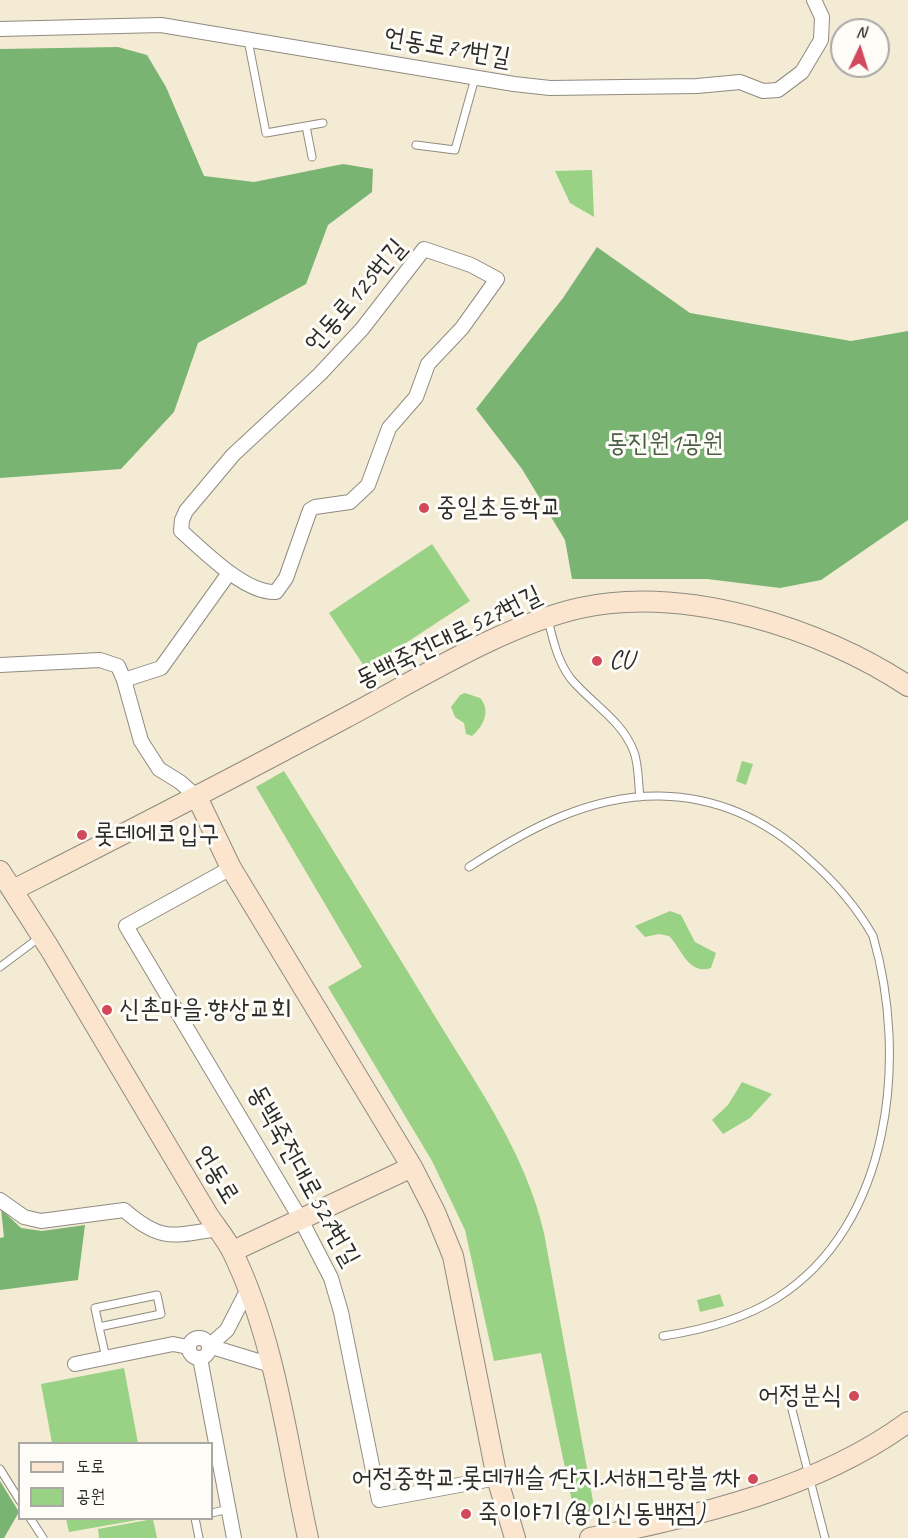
<!DOCTYPE html>
<html>
<head>
<meta charset="utf-8">
<style>
  body { margin:0 }
  #map { position:relative; width:908px; height:1538px; overflow:hidden; background:#f4ebd5; font-family:Caveat,"Poor Story",sans-serif }
  canvas { display:block }
  .legend { position:absolute; left:18px; top:1442px; width:195px; height:78px; box-sizing:border-box; background:#fdfcf7; border:2px solid #a9a8a5; margin:0; padding:8px 10px; list-style:none; font-size:18px; color:#2b2b2b }
  .legend li { display:flex; align-items:center; gap:12px; height:30px }
  .legend b { width:30px; border:2px solid #a9a8a5 }
  .north { position:absolute; left:830px; top:18px; width:60px; height:60px; box-sizing:border-box; background:#fdfcf7; border:2px solid #a9a8a5; border-radius:50%; rotate:4deg; font-size:16px; font-weight:700; line-height:24px; text-align:center; color:#2b2b2b }
  .north::after { content:''; display:block; margin:auto; width:21px; height:27px; background:#d1495b; clip-path:polygon(50% 0,100% 100%,50% 72%,0 100%) }
</style>
</head>
<body>
<div id="map">
<canvas width="908" height="1538"></canvas>
<ul class="legend">
<li><b style="height:8px;background:#fbe5cf"></b>도로</li>
<li><b style="height:16px;background:#99d284"></b>공원</li>
</ul>
<div class="north">N</div>
</div>
<script>
const ctx = document.querySelector('canvas').getContext('2d');
ctx.lineJoin = 'round';
function fillPath(path, color) { ctx.fillStyle = color; ctx.fill(path, 'evenodd'); }
function stroke(path, color, width, dash) { ctx.strokeStyle = color; ctx.lineWidth = width; ctx.lineCap = dash ? 'butt' : 'round'; ctx.setLineDash(dash || []); ctx.stroke(path); }
function write(font, color, halo, rows, align = 'center') {
  ctx.font = font + ' Caveat,"Poor Story",sans-serif'; ctx.lineWidth = 6; ctx.setLineDash([]); ctx.textBaseline = 'middle'; ctx.strokeStyle = halo; ctx.fillStyle = color; for (const [text, x, y, turn = 0] of rows) {
    ctx.save(); ctx.translate(x, y); ctx.rotate((+turn || 0) * Math.PI / 180); ctx.textAlign = isNaN(turn) ? turn : align; if (halo) ctx.strokeText(text, 0, 0); ctx.fillText(text, 0, 0); ctx.restore();
  }
}
const green = new Path2D(`
  M592,170l2,47 -24,-14 -15,-32z
  M432,544l38,57 -104,68 -37,-56z
  M465,693l15,5c11,12 4,28 -8,38l-6,-2 -2,-11 -9,-6 -4,-10 9,-12z
  M742,761l11,3 -7,21 -10,-4z
  M284,771c52,84 104,168 155,252 41,67 87,132 105,210l51,279 -20,4 -34,-163 -47,8 -29,-131 -33,-69 -104,-174 34,-20 -106,-180z
  M670,911l11,4 14,27 21,11 -5,15c-23,7 -29,-19 -42,-32l-10,-2 -14,3 -10,-11z
  M742,1082l30,12 -22,24 -27,16 -11,-14 16,-15z
  M720,1294l4,12 -24,6 -3,-12z
  M124,1368l14,75h-86l-11,-59z
  M66,1519v-1l77,1 -74,13z
  M153,1519l4,19h-58l-1,-9z`);
const forest = new Path2D(`
  M118,47l29,8 19,32 38,89 50,6 89,-18 30,5 -1,23 -44,33 -22,59 -108,59 -24,69 -53,57 -121,9v-429z
  M597,247l93,66 161,28 57,-10v189l-87,60 -41,8 -73,-9h-135l-7,-39 -43,-71 -46,-60 87,-111z
  M1,1209l20,19 21,3 43,-6 -7,55 -78,10v-52l4,-1z
  M0,1481l19,31 -15,26h-4z`);
const lane = new Path2D(`
  M248,40l18,93 57,-10
  M306,126l6,31
  M416,145l39,5 20,-72
  M548,619c5,22 10,43 23,60 21,25 51,41 63,73 5,14 4,31 6,45
  M469,867c57,-37 120,-72 191,-71 58,1 107,24 149,63 26,23 47,47 64,77 35,121 19,289 -96,362 -35,22 -74,32 -114,38
  M0,967l40,-30
  M99,1327l-4,-19 62,-13 4,19 -62,13 7,31
  M789,1398l36,140
  M0,1469l20,32
  M212,1513l16,-4
  M30,1518l13,20
  M195,1518l4,20`);
const street = new Path2D(`
  M0,29l161,-4 353,59 36,4 147,-2 43,-4 23,9 15,-1 24,-18 19,-32 1,-23 -8,-17
  M424,249l47,16 26,14 -35,49 -34,36 -12,33 -27,31 -21,57 -18,17 -35,5 -5,3 -24,68 -10,14c-31,2 -73,-42 -95,-61l1,-11 4,-9 47,-56 87,-81 42,-45z
  M0,665l100,-5 18,6 6,14 37,-12 68,-95
  M124,680l17,61 18,28 21,13 17,15
  M231,868l-105,58 174,292 31,60 10,34 38,188 118,-22
  M0,1200l24,17 17,4 83,-11c37,32 48,26 93,19
  M248,1289l-21,41 -18,16 62,19
  M189 1348a10 10 0 1 1 20 0a10 10 0 1 1-20 0Z
  M200,1358l34,180
  M75,1364l98,-20 15,3`);
const secondary = new Path2D(`
  M197,797l34,71 181,299 23,45 18,44 44,222 18,60
  M0,871l50,78 158,266c8,12 19,25 25,38 43,89 54,190 75,285
  M13,890c111,-56 222,-113 332,-172 70,-37 159,-93 235,-110 105,-23 241,20 328,78
  M233,1251l179,-84
  M590,1538c109,-23 227,-49 318,-116`);
const markers = [
  [424,508,6,"#d1495b"],
  [597,661,6,"#d1495b"],
  [82,835,6,"#d1495b"],
  [107,1010,6,"#d1495b"],
  [854,1396,6,"#d1495b"],
  [753,1479,6,"#d1495b"],
  [466,1514,6,"#d1495b"]
];
const streetNames = [
  ["언동로71번길",447,48,10],
  ["언동로125번길",356,296,-49],
  ["동백죽전대로527번길",449,638,-26],
  ["언동로",216,1175,59],
  ["동백죽전대로527번길",303,1176,61]
];
const parkNames = [
  ["동진원1공원",665,444]
];
const poiNames = [
  ["중일초등학교",436,508],
  ["CU",609,661],
  ["롯데에코입구",94,835],
  ["신촌마을.향상교회",119,1010],
  ["어정분식",842,1396,"right"],
  ["어정중학교.롯데캐슬1단지.서해그랑블1차",741,1479,"right"],
  ["죽이야기(용인신동백점)",478,1514]
];
fillPath(green, '#99d284');
fillPath(forest, '#7ab472');
stroke(lane, '#908b80', 9);
stroke(street, '#908b80', 16);
stroke(secondary, '#908b80', 22);
stroke(lane, '#fff', 7);
stroke(street, '#fff', 14);
stroke(secondary, '#fbe5cf', 20);
for (const [x, y, r, color] of markers) { const dot = new Path2D(); dot.arc(x, y, r, 0, 2 * Math.PI); ctx.fillStyle = color; ctx.fill(dot); stroke(dot, '#fdfcf7', 2); }
write('26px', '#2b2b2b', '#fdfcf7', streetNames);
write('26px', '#4c5d46', '#fdfcf7', parkNames);
write('26px', '#2b2b2b', '#fdfcf7', poiNames, 'left');
</script>
</body>
</html>
